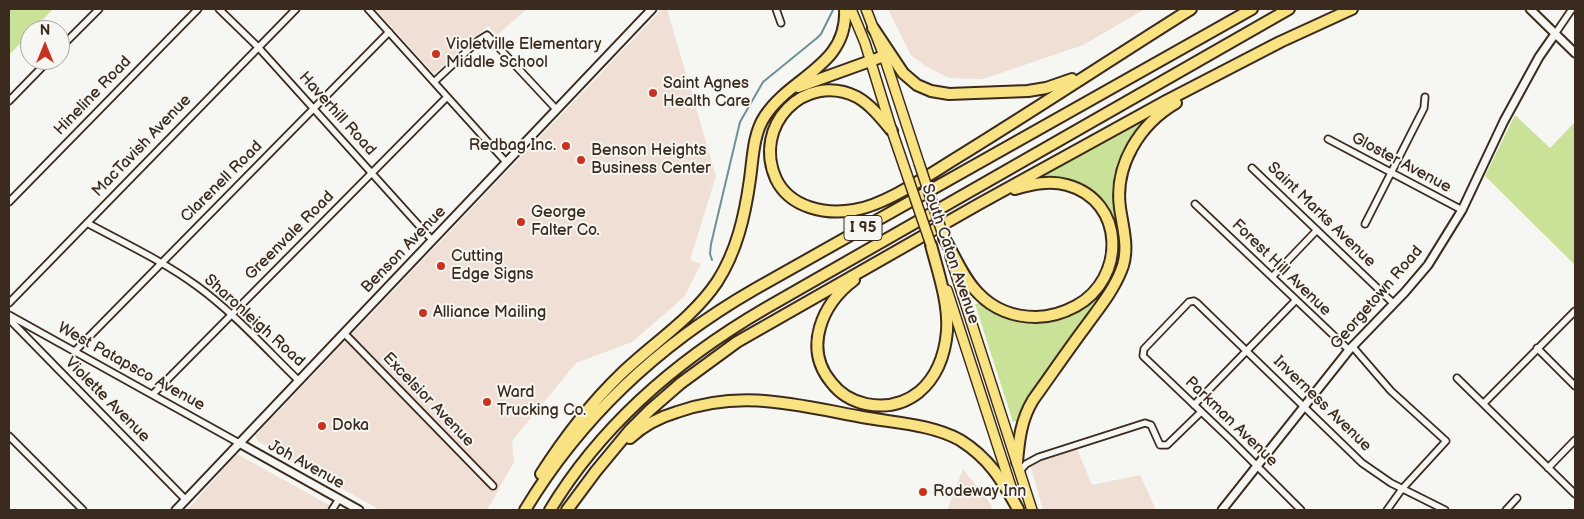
<!DOCTYPE html>
<html>
<head>
<meta charset="utf-8">
<style>
  body { margin:0 }
  #map { position:relative; width:1584px; height:519px; overflow:hidden; background:#f6f6f2; font-family:"Balsamiq Sans",sans-serif }
  canvas { display:block }
  .frame { position:absolute; inset:0; border:10px solid #3b2a1e; pointer-events:none }
  .north { position:absolute; left:20px; top:20px; width:50px; height:50px; box-sizing:border-box; background:#f6f6f2; border:1px solid #aba49d; border-radius:50%; rotate:0deg; font-size:14px; font-weight:700; line-height:20px; text-align:center; color:#3b2a1e }
  .north::after { content:''; display:block; margin:auto; width:18px; height:22px; background:#c8321e; clip-path:polygon(50% 0,100% 100%,50% 72%,0 100%) }
</style>
</head>
<body>
<div id="map">
<canvas width="1584" height="519"></canvas>
<div class="frame"></div>
<div class="north">N</div>
</div>
<script>
const ctx = document.querySelector('canvas').getContext('2d');
ctx.lineJoin = 'round';
function fillPath(path, color) { ctx.fillStyle = color; ctx.fill(path, 'evenodd'); }
function stroke(path, color, width, dash) { ctx.strokeStyle = color; ctx.lineWidth = width; ctx.lineCap = dash ? 'butt' : 'round'; ctx.setLineDash(dash || []); ctx.stroke(path); }
function write(font, color, halo, rows, align = 'center') {
  ctx.font = font + ' "Balsamiq Sans",sans-serif'; ctx.lineWidth = 4; ctx.setLineDash([]); ctx.textBaseline = 'middle'; ctx.strokeStyle = halo; ctx.fillStyle = color; for (const [text, x, y, turn = 0] of rows) {
    ctx.save(); ctx.translate(x, y); ctx.rotate((+turn || 0) * Math.PI / 180); ctx.textAlign = isNaN(turn) ? turn : align; if (halo) ctx.strokeText(text, 0, 0); ctx.fillText(text, 0, 0); ctx.restore();
  }
}
const built = new Path2D(`
  M375,9h152l-30,26 -9,-9 -54,48z
  M662,9h5l49,167 -26,84 11,4 -17,33 -52,45 -56,21 -64,78 2,21 -27,48h-107l-123,-69 -1,-6z
  M888,9h257l-62,36 -100,34 -34,-1 -24,-12 -14,-11z
  M1077,449l15,36 48,-10 16,35h-113l-13,-45z
  M237,454l101,56h-151z
  M963,469l27,34 2,7h-45z`);
const green = new Path2D(`
  M9,9h44l-20,21h-3v3l-21,22z
  M1515,115l35,33 25,-26v143l-90,-89z
  M1148,117l-15,19 -9,18 -2,93 -3,19 -6,13 -89,128 -5,13 -6,2 -38,-118 5,-1c19,12 50,27 72,17 9,-4 18,-12 25,-18 9,-6 22,-12 29,-19 8,-9 11,-25 11,-36 0,-31 -20,-62 -52,-68 -7,-2 -15,-1 -23,-1l-3,-2z`);
const stream = new Path2D(`
  M712,260l-2,-6 1,-10 29,-122 23,-40 54,-44 4,-4 12,-24`);
const minor = new Path2D(`
  M219,9l39,38 174,193
  M368,9l138,153
  M776,9l5,14
  M1555,34l17,-25
  M60,48l39,-39
  M434,82l45,-42 8,-5 69,74
  M9,101l40,-41
  M1328,139l134,71
  M1252,168l141,135
  M9,202l189,-193
  M1195,204l154,146
  M87,223c37,20 76,38 110,63 37,27 69,63 101,94
  M1365,224l59,-116 1,-11
  M1272,277l45,-47
  M9,303l287,-294
  M9,315l230,128
  M9,319l177,181
  M344,333l149,153
  M1352,346l39,45 55,50 -44,48 -15,21
  M1537,348l38,38
  M75,351l314,-319
  M1457,378l118,116
  M153,394l294,-297
  M1484,403l91,-92
  M1194,405l101,-104
  M9,436l74,74
  M1548,468l27,-28
  M1020,471l6,-7 13,-7 106,-34 6,2 9,20h7l34,-33
  M332,510l7,-11
  M1301,510l-70,-70 -88,-84 1,-7 45,-47 5,-1 3,2 165,160 29,20 54,27
  M1506,510l11,-12`);
const tertiary = new Path2D(`
  M1530,9l45,44
  M239,443l120,67
  M176,510l476,-501
  M1222,510l127,-160 56,-58 23,-27 34,-55 42,-89 35,-64 16,-23`);
const primary = new Path2D(`
  M851,9l14,34 27,88
  M866,9l18,47 35,107
  M950,256l82,254
  M947,290l67,206`);
const motorway = new Path2D(`
  M873,28l30,45 14,12 14,6 18,3 79,-3 18,-3 26,-9
  M798,87l86,-31
  M892,131c-10,-12 -21,-26 -35,-34 -53,-26 -105,29 -81,82 14,29 50,36 78,31 32,-5 76,-36 104,-53 78,-48 155,-99 233,-148
  M944,238c11,18 19,40 34,55 15,16 36,24 58,24 14,0 27,-4 40,-11 50,-27 50,-105 -9,-121 -17,-5 -35,-1 -52,4
  M854,280c-32,24 -51,68 -23,102 9,12 21,19 35,22 20,4 38,0 53,-12 19,-16 26,-38 28,-61 2,-28 -9,-59 -16,-86
  M630,438c13,-12 30,-21 47,-26 67,-24 123,-6 191,6 30,5 65,7 92,22 29,18 42,40 58,69
  M1017,462c2,-23 4,-42 16,-62 18,-25 35,-50 53,-74 13,-18 27,-35 35,-55 9,-21 2,-42 -1,-63 -6,-43 20,-84 56,-105
  M541,474c23,-36 49,-70 80,-100 32,-31 71,-55 96,-92 20,-31 28,-67 33,-103 3,-21 3,-45 15,-63 26,-40 83,-50 80,-107
  M525,510c56,-93 136,-167 230,-221l497,-280
  M550,510c52,-86 130,-152 216,-202l523,-299
  M567,510l29,-39 34,-41 20,-20 31,-27 56,-41 242,-138 189,-104 112,-58 72,-33`);
const primaryBridge = new Path2D(`
  M892,131l39,114
  M919,163l25,75`);
const markers = [
  [436,54,5,"#c8321e"],
  [653,93,5,"#c8321e"],
  [566,146,5,"#c8321e"],
  [581,160,5,"#c8321e"],
  [521,222,5,"#c8321e"],
  [441,266,5,"#c8321e"],
  [423,313,5,"#c8321e"],
  [487,402,5,"#c8321e"],
  [322,426,5,"#c8321e"],
  [923,492,5,"#c8321e"]
];
const shields = [
  [863,228,38]
];
const shieldNames = [
  ["I 95",863,228]
];
const poiNames = [
  ["Violetville Elementary",446,45],
  ["Middle School",446,63],
  ["Saint Agnes",663,84],
  ["Health Care",663,102],
  ["Redbag Inc.",556,146,"right"],
  ["Benson Heights",591,151],
  ["Business Center",591,169],
  ["George",531,213],
  ["Falter Co.",531,231],
  ["Cutting",451,257],
  ["Edge Signs",451,275],
  ["Alliance Mailing",433,313],
  ["Ward",497,393],
  ["Trucking Co.",497,411],
  ["Doka",332,426],
  ["Rodeway Inn",933,492]
];
const streetNames = [
  ["Hineline Road",93,96,-46],
  ["Haverhill Road",337,114,48],
  ["MacTavish Avenue",142,146,-46],
  ["Gloster Avenue",1401,163,28],
  ["Clarenell Road",222,182,-45],
  ["Saint Marks Avenue",1321,215,44],
  ["Greenvale Road",290,236,-45],
  ["Benson Avenue",404,250,-46],
  ["South Caton Avenue",950,254,71],
  ["Forest Hill Avenue",1281,268,44],
  ["Georgetown Road",1377,298,-49],
  ["Sharonleigh Road",254,321,42],
  ["West Patapsco Avenue",131,367,29],
  ["Violette Avenue",107,400,45],
  ["Excelsior Avenue",428,400,46],
  ["Inverness Avenue",1322,404,44],
  ["Parkman Avenue",1231,422,44],
  ["Joh Avenue",306,465,29]
];
fillPath(built, '#efdfd5');
fillPath(green, '#c9e298');
stroke(stream, '#6a9297', 2);
stroke(minor, '#3b2a1e', 9);
stroke(tertiary, '#3b2a1e', 11);
stroke(primary, '#3b2a1e', 12);
stroke(motorway, '#3b2a1e', 14);
stroke(minor, '#f6f6f2', 5.5);
stroke(tertiary, '#f6f6f2', 7);
stroke(primary, '#f8e281', 9);
stroke(motorway, '#f8e281', 10);
stroke(primaryBridge, '#3b2a1e', 12, []);
stroke(primaryBridge, '#f8e281', 9);
for (const [x, y, r, color] of markers) { const dot = new Path2D(); dot.arc(x, y, r, 0, 2 * Math.PI); ctx.fillStyle = color; ctx.fill(dot); stroke(dot, '#f6f6f2', 2); }
for (const [x, y, w] of shields) { const box = new Path2D(); box.roundRect(x - w / 2, y - 12.5, w, 25, 4); ctx.fillStyle = '#f6f6f2'; ctx.fill(box); stroke(box, '#3b2a1e', 1); }
write('bold 15px', '#3b2a1e', null, shieldNames);
write('16px', '#3b2a1e', '#f6f6f2', poiNames, 'left');
write('16px', '#3b2a1e', '#f6f6f2', streetNames);
</script>
</body>
</html>
